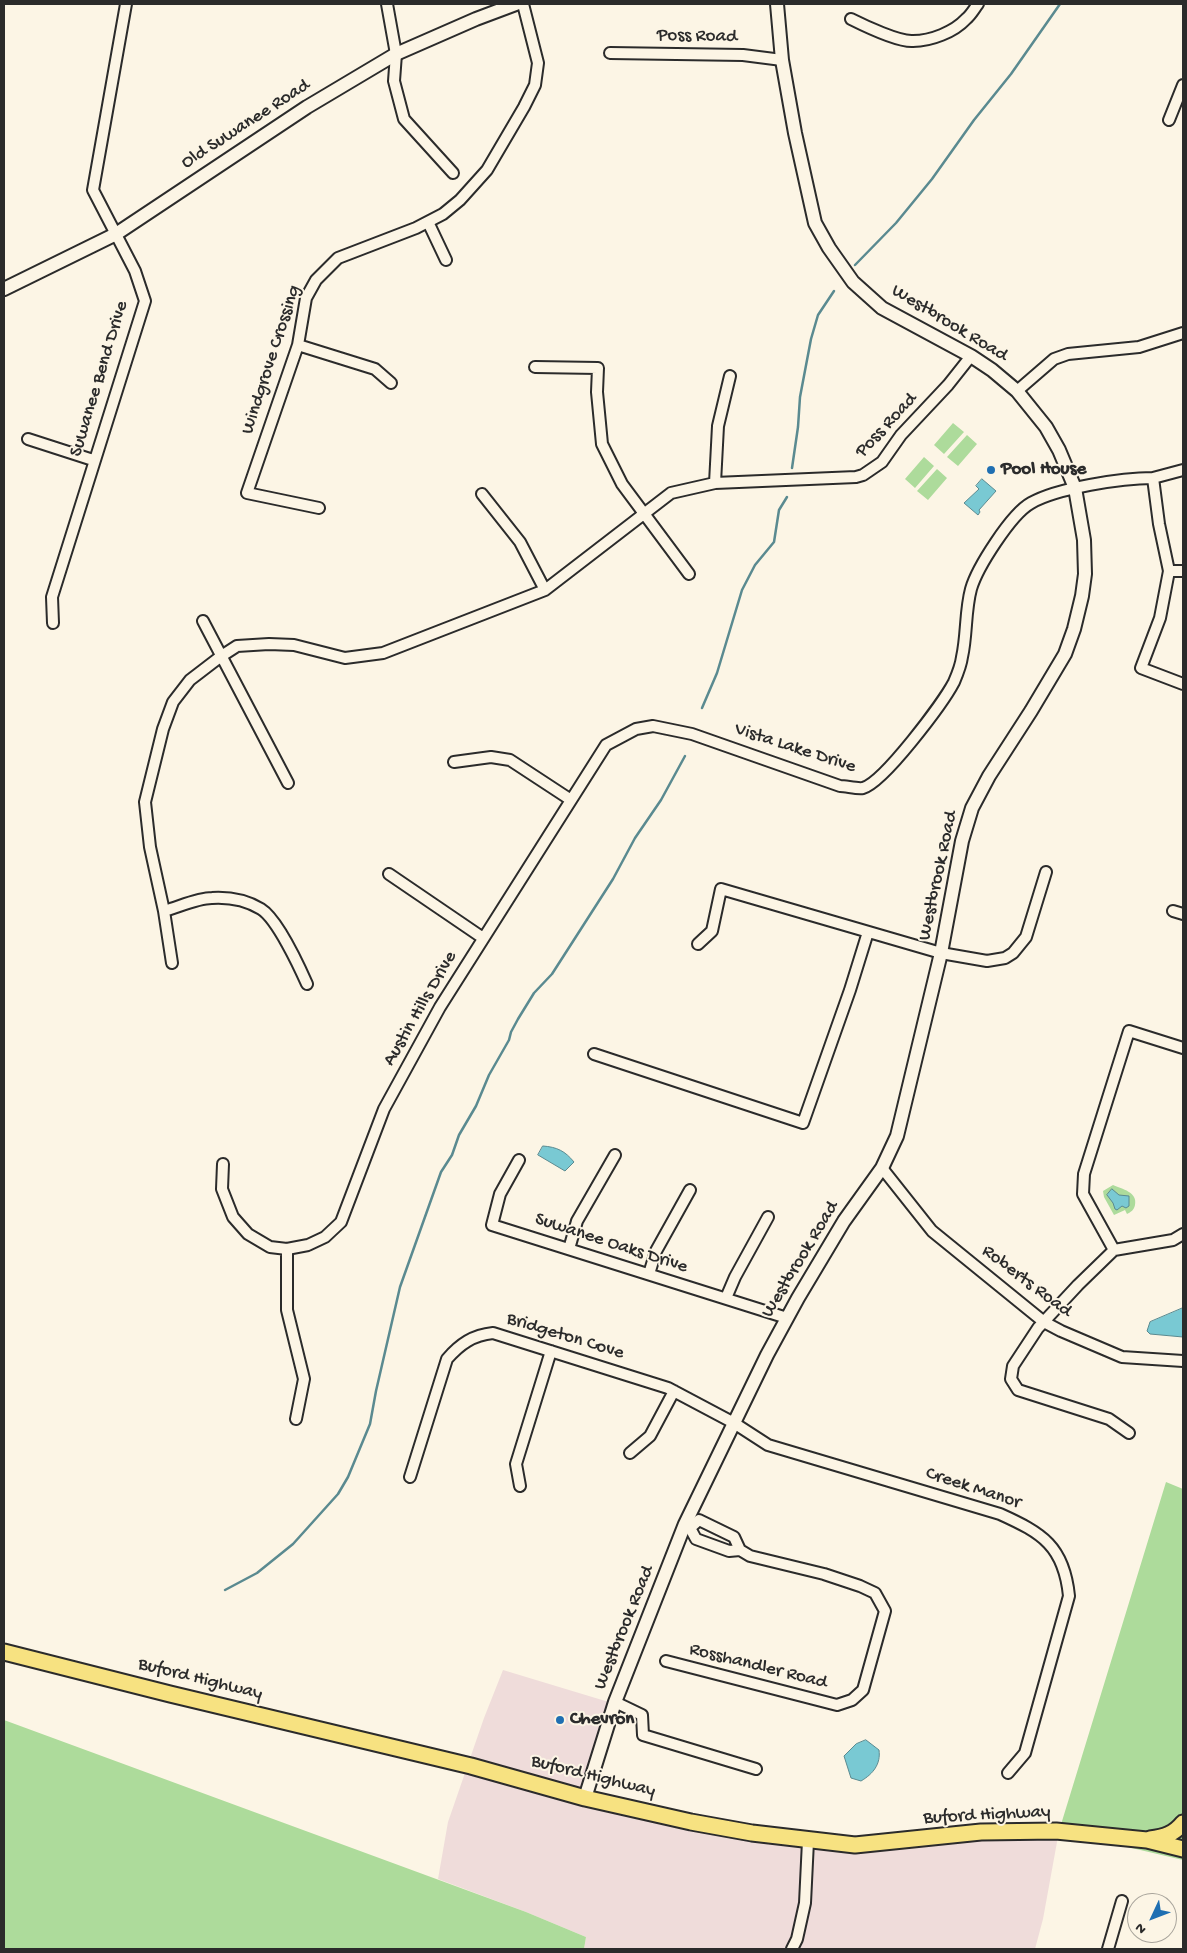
<!DOCTYPE html>
<html>
<head>
<meta charset="utf-8">
<style>
  body { margin:0 }
  #map { position:relative; width:1187px; height:1953px; overflow:hidden; background:#fcf5e5; font-family:"Gochi Hand",sans-serif }
  canvas { display:block }
  .frame { position:absolute; inset:0; border:5px solid #2b2b2b; pointer-events:none }
  .north { position:absolute; left:1127px; top:1893px; width:50px; height:50px; box-sizing:border-box; background:#fcf5e5; border:1px solid #a8a49b; border-radius:50%; rotate:227deg; font-size:14px; font-weight:700; line-height:20px; text-align:center; color:#2b2b2b }
  .north::after { content:''; display:block; margin:auto; width:18px; height:22px; background:#1f6fb2; clip-path:polygon(50% 0,100% 100%,50% 72%,0 100%) }
</style>
</head>
<body>
<div id="map">
<canvas width="1187" height="1953"></canvas>
<div class="frame"></div>
<div class="north">N</div>
</div>
<script>
const ctx = document.querySelector('canvas').getContext('2d');
ctx.lineJoin = 'round';
function fillPath(path, color) { ctx.fillStyle = color; ctx.fill(path, 'evenodd'); }
function stroke(path, color, width, dash) { ctx.strokeStyle = color; ctx.lineWidth = width; ctx.lineCap = dash ? 'butt' : 'round'; ctx.setLineDash(dash || []); ctx.stroke(path); }
function write(font, color, halo, rows, align = 'center') {
  ctx.font = font + ' "Gochi Hand",sans-serif'; ctx.lineWidth = 4; ctx.setLineDash([]); ctx.textBaseline = 'middle'; ctx.strokeStyle = halo; ctx.fillStyle = color; for (const [text, x, y, turn = 0] of rows) {
    ctx.save(); ctx.translate(x, y); ctx.rotate((+turn || 0) * Math.PI / 180); ctx.textAlign = isNaN(turn) ? turn : align; if (halo) ctx.strokeText(text, 0, 0); ctx.fillText(text, 0, 0); ctx.restore();
  }
}
const built = new Path2D(`
  M503,1670l109,33 -32,97 282,50 197,-19 -16,88 -8,30h-451l2,-12 -60,-25 -88,-33 10,-57 36,-104z`);
const green = new Path2D(`
  M953,423l11,9 -20,22 -10,-9z
  M967,435l10,9 -19,22 -11,-9z
  M924,457l10,9 -19,22 -10,-9z
  M937,469l10,9 -19,22 -11,-9z
  M1113,1185c9,4 25,7 22,20 -1,5 -4,7 -8,9l-2,-4 -11,5 -10,-18 -1,-6z
  M1166,1482l17,7v371l-124,-29z
  M4,1720l522,192 60,25 -2,12h-580z`);
const water = new Path2D(`
  M982,479l14,12 -17,19 1,2 -2,3 -14,-12 15,-14 -3,-3z
  M543,1146c14,1 22,5 31,16l-9,9 -27,-16z
  M1112,1189l7,6 10,1v10l-3,2 -4,-2 -5,4 -2,-1 -2,-6 -6,-8z
  M1183,1308v29l-33,-3 -3,-3 3,-9z
  M866,1740l13,10c2,14 -6,24 -18,31l-10,-3 -7,-22 12,-12z`);
const stream = new Path2D(`
  M855,265l41,-42 36,-44 42,-59 37,-46 49,-70
  M792,468l6,-41 2,-30 11,-58 7,-24 16,-24
  M702,708l15,-35 25,-83 13,-25 19,-23 5,-32 8,-13
  M225,1590l32,-17 36,-29 45,-50 10,-17 22,-53 6,-33 24,-104 41,-115 11,-17 7,-20 17,-29 13,-31 20,-35 2,-8 7,-13 16,-26 18,-19 61,-95 22,-41 26,-38 24,-44`);
const minor = new Path2D(`
  M387,4l9,50 -2,27 10,38 49,54
  M851,19c14,7 48,23 62,22 18,0 41,-9 53,-22 5,-4 8,-10 12,-15
  M610,53l133,2 39,5
  M1169,120l14,-35
  M428,222l18,38
  M298,345l77,24 16,14
  M535,367l63,1 -1,24 5,52 20,40 67,90
  M1017,391l37,-32 14,-5 71,-7 44,-14
  M28,439l65,21
  M1153,478l30,-8
  M715,483l3,-57 12,-50
  M482,494l38,48 25,48
  M319,508l-72,-15 51,-148 8,-47 10,-18 22,-22 78,-30 27,-14 17,-14 27,-30 37,-63 11,-22 3,-22 -15,-59
  M1169,571h14
  M203,621l85,162
  M53,623l-1,-26 93,-296 -10,-30 -42,-81 33,-186
  M454,762l37,-5 19,3 61,40
  M389,874l94,64
  M164,911c15,-4 33,-13 48,-13 17,-1 34,2 49,11 16,10 38,57 46,75
  M1173,911l10,3
  M698,944l14,-13 9,-42 220,64 46,8 18,-3 8,-5 13,-16 20,-65
  M172,963l-8,-52 -14,-64 -5,-45 18,-73 10,-27 17,-22 30,-23 17,-11 32,-2 25,1 51,13 38,-5 162,-63 126,-97 44,-10 141,-6 7,-2 19,-13 19,-27 47,-50 23,-29
  M594,1054l209,69 47,-133 18,-58
  M519,1160l-19,34 -8,31 295,93
  M223,1164l-1,25 11,28 15,17 22,13 17,2 21,-4 17,-8 16,-15 43,-113 56,-102 166,-262 30,-16 17,-3 39,8 148,52c6,0 17,3 23,2 21,-6 80,-85 91,-106 3,-7 7,-17 8,-25 5,-22 3,-46 9,-68 6,-21 40,-75 60,-86 26,-15 91,-25 122,-25l6,46 10,47 -9,47 -19,50 42,16
  M882,1168l50,63 112,91 17,9 61,26 61,4
  M287,1249v61l17,69 -8,40
  M569,1249l8,-28 38,-66
  M1114,1250l-31,-56 1,-20 45,-143 54,17
  M649,1274l7,-23 34,-61
  M726,1298l9,-21 33,-60
  M1129,1433l-20,-14 -91,-29 -7,-11 2,-13 25,-38 40,-43 36,-35 59,-10 10,-6
  M630,1453l20,-17 24,-45
  M410,1477l37,-118c13,-15 26,-24 46,-26l175,55 66,35 34,22 232,69c42,19 64,32 69,82l-44,157 -17,20
  M520,1486l-4,-22 35,-113
  M690,1528l9,-8 35,17 6,13
  M666,1661l171,44 15,-5 11,-10 22,-79 -10,-18 -15,-7 -36,-12 -74,-18 -10,-6 -11,1 -33,-12 -6,-11 -5,-4
  M615,1702l27,13 1,20 113,34
  M792,1949l5,-10 8,-36 3,-62
  M1108,1949l14,-48`);
const tertiary = new Path2D(`
  M4,289l112,-55 191,-127 89,-53 80,-35 40,-15
  M585,1798l30,-96 70,-178 82,-169 31,-57 46,-77 38,-53 15,-32 44,-183 21,-112 10,-33 17,-32 42,-65 34,-57 9,-25 8,-33 3,-22 -1,-34 -9,-52 -16,-38 -13,-23 -29,-36 -25,-21 -21,-14 -89,-48 -29,-26 -24,-34 -14,-25 -20,-90 -13,-73 -5,-56`);
const primary = new Path2D(`
  M4,1652l166,42 301,72 114,32 106,24 61,11 103,12 126,-13 75,-1 91,9 36,9
  M1150,1839c15,-2 24,-5 33,-16`);
const markers = [
  [991,470,5,"#1f6fb2"],
  [560,1720,5,"#1f6fb2"]
];
const streetNames = [
  ["Poss Road",697,37,1],
  ["Old Suwanee Road",246,125,-33],
  ["Westbrook Road",949,324,31],
  ["Windgrove Crossing",272,360,-72],
  ["Suwanee Bend Drive",100,379,-73],
  ["Poss Road",887,426,-47],
  ["Vista Lake Drive",795,749,18],
  ["Westbrook Road",939,876,-78],
  ["Austin Hills Drive",421,1009,-60],
  ["Suwanee Oaks Drive",611,1244,18],
  ["Westbrook Road",801,1260,-59],
  ["Roberts Road",1026,1282,37],
  ["Bridgeton Cove",565,1337,17],
  ["Creek Manor",973,1489,18],
  ["Westbrook Road",625,1628,-68],
  ["Rosshandler Road",758,1667,14],
  ["Buford Highway",200,1680,14],
  ["Buford Highway",593,1777,14],
  ["Buford Highway",987,1816,-3]
];
const poiNames = [
  ["Pool House",1001,470],
  ["Chevron",570,1720]
];
fillPath(built, '#efdcda');
fillPath(green, '#addb9b');
fillPath(water, '#79c9d3');
stroke(water, '#5a8a90', 1);
stroke(stream, '#5a8a90', 2.5);
stroke(minor, '#2b2b2b', 14);
stroke(tertiary, '#2b2b2b', 16);
stroke(primary, '#2b2b2b', 19);
stroke(minor, '#fcf5e5', 10);
stroke(tertiary, '#fcf5e5', 12);
stroke(primary, '#f7e281', 15);
for (const [x, y, r, color] of markers) { const dot = new Path2D(); dot.arc(x, y, r, 0, 2 * Math.PI); ctx.fillStyle = color; ctx.fill(dot); stroke(dot, '#fcf5e5', 2); }
write('19px', '#2b2b2b', '#fcf5e5', streetNames);
write('bold 19px', '#2b2b2b', '#fcf5e5', poiNames, 'left');
</script>
</body>
</html>
